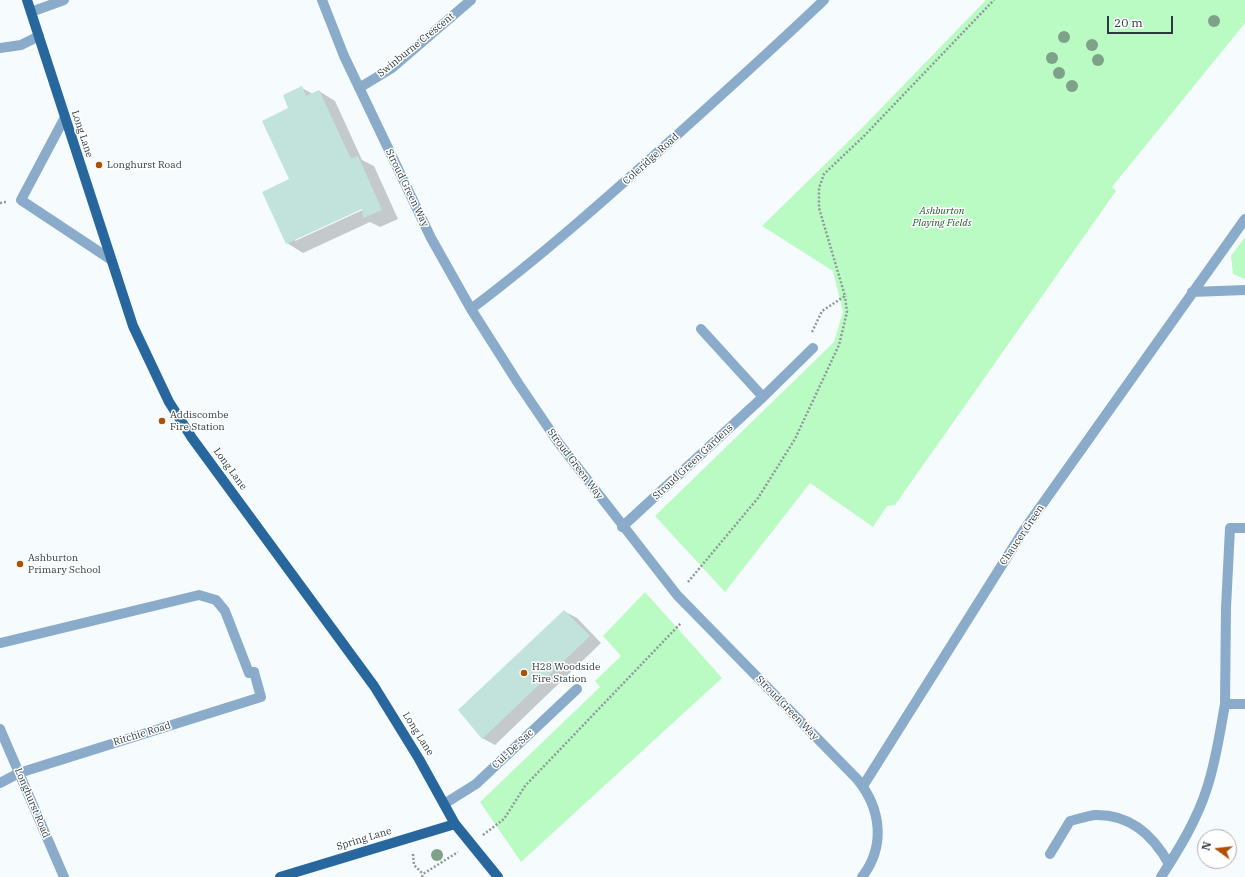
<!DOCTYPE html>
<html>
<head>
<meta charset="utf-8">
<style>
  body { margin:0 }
  #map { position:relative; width:1245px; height:877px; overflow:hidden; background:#f6fcfe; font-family:"IBM Plex Serif",serif }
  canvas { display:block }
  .north { position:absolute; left:1197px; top:829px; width:40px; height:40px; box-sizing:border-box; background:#fff; border:1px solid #abb0b1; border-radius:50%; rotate:285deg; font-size:11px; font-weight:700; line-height:16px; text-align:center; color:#2d3a3d }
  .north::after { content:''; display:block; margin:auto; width:14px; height:18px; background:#b05005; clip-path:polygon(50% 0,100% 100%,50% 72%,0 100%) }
  .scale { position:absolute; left:1107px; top:16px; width:66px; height:18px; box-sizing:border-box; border:2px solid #2d3a3d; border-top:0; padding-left:5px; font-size:12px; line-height:14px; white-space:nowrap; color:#2d3a3d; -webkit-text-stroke:3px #fff; paint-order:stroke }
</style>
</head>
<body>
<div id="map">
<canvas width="1245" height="877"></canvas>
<div class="north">N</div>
<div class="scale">20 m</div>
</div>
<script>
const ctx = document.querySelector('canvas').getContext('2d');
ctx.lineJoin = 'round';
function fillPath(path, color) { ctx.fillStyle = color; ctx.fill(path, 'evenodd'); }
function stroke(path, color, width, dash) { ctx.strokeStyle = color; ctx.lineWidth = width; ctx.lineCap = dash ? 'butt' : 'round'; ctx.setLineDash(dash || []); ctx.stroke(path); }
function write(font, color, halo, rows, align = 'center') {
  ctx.font = font + ' "IBM Plex Serif",serif'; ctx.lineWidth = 3; ctx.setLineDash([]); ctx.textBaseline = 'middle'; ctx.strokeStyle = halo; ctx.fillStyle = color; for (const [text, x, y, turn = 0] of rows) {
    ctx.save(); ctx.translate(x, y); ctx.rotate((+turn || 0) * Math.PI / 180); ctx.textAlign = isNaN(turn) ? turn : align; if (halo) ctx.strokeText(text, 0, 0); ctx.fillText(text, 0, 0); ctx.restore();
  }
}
const green = new Path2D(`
  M986,0h259v23l-133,164 4,4 -221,314 -8,1 -14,21 -63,-44 -85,109 -70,-76 179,-174 9,-30 -10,-41 -71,-45 98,-96z
  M1245,237v42l-12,-5 -2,-18z
  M645,592l77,86 -201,184 -41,-60 120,-115 -5,-6 26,-25 -18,-20z`);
const shadow = new Path2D(`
  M302,88l11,6 6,-3 16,10 27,59 12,6 24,53 -18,8 -10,-5 -67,31 -16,-10 3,-63v-71zM366,206l1,2 -72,33v-2z
  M564,611l13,7 24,25 -106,102 -13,-7z`);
const building = new Path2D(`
  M302,86l4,10 13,-6 32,69 7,-3 24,54 -19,8 -1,-9 -76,35 -24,-52 27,-13 -27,-58 26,-13 -5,-13z
  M564,610l26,26 -108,103 -24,-29z`);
const path = new Path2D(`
  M0,203l6,-1
  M812,332l10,-21 23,-15 -26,-88v-20l5,-14 40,-38 130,-136
  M688,582l70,-84 37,-59 44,-94 8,-33 -2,-16
  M483,835l21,-16 21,-33 156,-163
  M413,854l1,11 9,9
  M422,877l1,-3 35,-22`);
const lane = new Path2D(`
  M64,119l-43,81 89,59
  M1,643l198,-48 17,5 9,11 24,62 5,-1
  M444,804l32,-20 101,-95
  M1050,854l20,-33c8,-2 17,-5 25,-6 35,-1 58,20 74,49`);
const street = new Path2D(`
  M322,0l22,56 87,182 40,71 47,74 40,59 119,153 180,184c24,29 29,67 5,98
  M31,12l33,-12
  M0,48l21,-3 18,-9
  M359,88l33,-20 79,-68
  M1192,292l53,-2
  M471,309c72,-54 139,-114 206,-174 49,-44 99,-89 147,-135
  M701,329l62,68
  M622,527l141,-130 50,-49
  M1225,704l1,-96 4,-80h15
  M0,729l64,148
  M0,783l19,-10 242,-76 -7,-25
  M863,786l161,-256 221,-311
  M1161,877c18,-28 36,-57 46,-89 9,-27 13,-56 18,-84h20`);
const primary = new Path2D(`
  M27,0l106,326 36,76 23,36 182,248 45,73 36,65 43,53
  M280,877l175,-53`);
const trees = [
  [1214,21],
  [1064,37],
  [1092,45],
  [1052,58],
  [1098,60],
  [1059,73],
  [1072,86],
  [437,855]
];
const markers = [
  [99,165,4,"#b05005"],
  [162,421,4,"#b05005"],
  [20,564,4,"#b05005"],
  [524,673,4,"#b05005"]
];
const streetNames = [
  ["Swinburne Crescent",416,45,-39],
  ["Long Lane",82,134,72],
  ["Coleridge Road",651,159,-42],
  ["Stroud Green Way",407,188,64],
  ["Stroud Green Gardens",693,462,-43],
  ["Stroud Green Way",575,464,53],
  ["Long Lane",230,469,54],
  ["Chaucer Green",1022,535,-56],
  ["Stroud Green Way",787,708,46],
  ["Ritchie Road",142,734,-17],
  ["Long Lane",418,734,58],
  ["Cul-De-Sac",513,749,-43],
  ["Longhurst Road",32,803,67],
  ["Spring Lane",364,839,-17]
];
const poiNames = [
  ["Longhurst Road",107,165],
  ["Addiscombe",170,415],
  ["Fire Station",170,427],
  ["Ashburton",28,558],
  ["Primary School",28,570],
  ["H28 Woodside",532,667],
  ["Fire Station",532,679]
];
const parkNames = [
  ["Ashburton",942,211],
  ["Playing Fields",942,223]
];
fillPath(green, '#b9fbc2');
fillPath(shadow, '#0003');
fillPath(building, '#c2e3dc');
stroke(path, '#8f989b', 2.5, [2, 2]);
stroke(lane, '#8babcb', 10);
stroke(street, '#8babcb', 10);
stroke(primary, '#27679e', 10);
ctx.fillStyle = '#7ea189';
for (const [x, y] of trees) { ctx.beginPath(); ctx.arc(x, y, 6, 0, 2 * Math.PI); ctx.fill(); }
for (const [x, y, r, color] of markers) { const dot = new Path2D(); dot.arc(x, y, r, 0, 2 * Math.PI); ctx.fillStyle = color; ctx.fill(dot); stroke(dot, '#fff', 1.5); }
write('10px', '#2d3a3d', '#fff', streetNames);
write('10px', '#2d3a3d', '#fff', poiNames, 'left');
write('italic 10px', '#1c572a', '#fff', parkNames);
</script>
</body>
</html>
